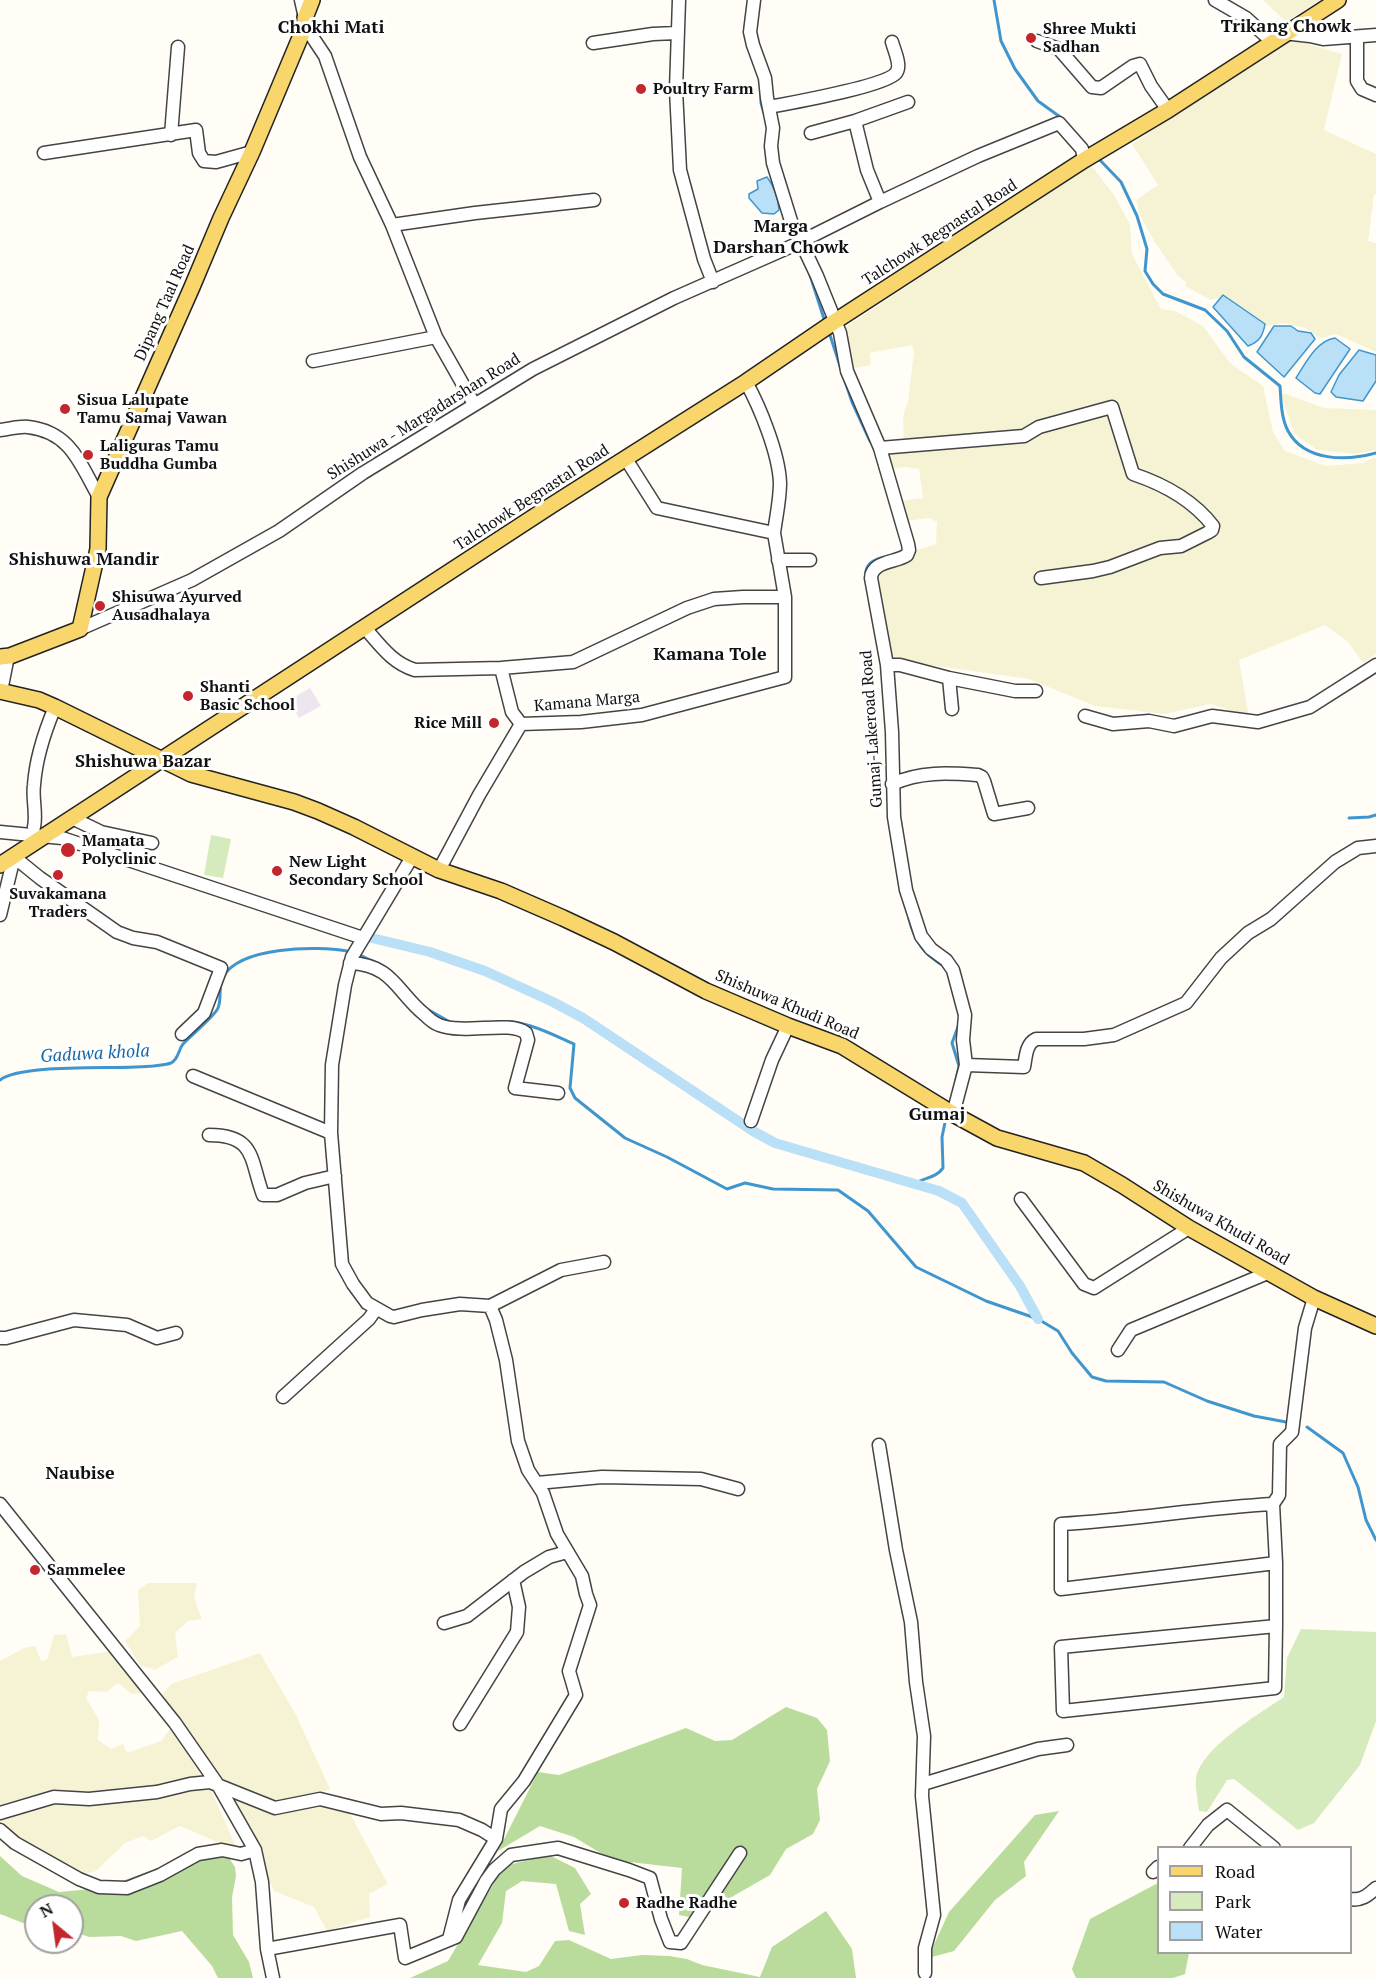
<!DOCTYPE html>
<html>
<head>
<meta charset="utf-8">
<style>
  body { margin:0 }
  #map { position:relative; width:1376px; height:1978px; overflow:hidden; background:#fffdf5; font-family:"PT Serif",serif }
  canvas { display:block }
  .legend { position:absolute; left:1157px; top:1846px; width:195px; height:108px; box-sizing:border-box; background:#fff; border:2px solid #a0a0a0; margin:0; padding:8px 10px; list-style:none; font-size:18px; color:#111 }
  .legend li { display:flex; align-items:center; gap:12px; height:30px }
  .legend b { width:30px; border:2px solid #a0a0a0 }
  .north { position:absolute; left:24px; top:1894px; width:60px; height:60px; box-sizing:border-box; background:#fff; border:2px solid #a0a0a0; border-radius:50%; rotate:331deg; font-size:16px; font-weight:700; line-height:24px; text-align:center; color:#111 }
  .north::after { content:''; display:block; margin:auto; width:21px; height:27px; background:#c4262e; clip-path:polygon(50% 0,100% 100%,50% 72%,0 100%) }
</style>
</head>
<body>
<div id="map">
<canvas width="1376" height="1978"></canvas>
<ul class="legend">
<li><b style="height:8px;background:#f9d66b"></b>Road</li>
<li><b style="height:16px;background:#d5ebbd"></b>Park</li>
<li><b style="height:16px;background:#b9e0f7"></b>Water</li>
</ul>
<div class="north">N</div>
</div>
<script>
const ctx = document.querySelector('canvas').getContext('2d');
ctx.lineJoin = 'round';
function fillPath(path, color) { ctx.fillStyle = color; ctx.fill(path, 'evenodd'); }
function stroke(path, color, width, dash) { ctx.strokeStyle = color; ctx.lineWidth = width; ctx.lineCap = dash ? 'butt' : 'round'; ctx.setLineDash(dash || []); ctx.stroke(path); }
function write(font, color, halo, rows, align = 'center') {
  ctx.font = font + ' "PT Serif",serif'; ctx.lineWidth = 6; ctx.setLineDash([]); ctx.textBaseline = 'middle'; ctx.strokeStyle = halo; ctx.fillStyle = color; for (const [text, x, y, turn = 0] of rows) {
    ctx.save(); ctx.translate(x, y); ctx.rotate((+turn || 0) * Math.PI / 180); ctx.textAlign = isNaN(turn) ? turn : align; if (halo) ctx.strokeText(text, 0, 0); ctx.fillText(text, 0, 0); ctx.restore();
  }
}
const industrial = new Path2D(`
  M310,688l11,18 -22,12 -10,-18z`);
const farmland = new Path2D(`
  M1263,0h57l-34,22z
  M1291,39l51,15 -18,76 52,24v40l-2,1 -6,46 8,2v109l-40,-18 -16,4 -15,-10 -21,-5 -19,3 -40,-30 -14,4 -26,-14 1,-4 -8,-6 -24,-35 -14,-26 -4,-15 22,-15 -26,-41z
  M1091,165l23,30 16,29 2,30 29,55 14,2 28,15 27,37 33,23 10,46 12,19 41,15 37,-3 10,-5h3v196l-13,9 -15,-21 -23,-17 -86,35 10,57 -38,-13 -47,10 -69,-8 -66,-27 -141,-20 -14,-86 35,-14 8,-9 19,-6 1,-22 -8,-4 -25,3 -5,-20 24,-3 -4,-29 -14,-2 -17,2 -6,-24 22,-3 -1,-26 5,-15 6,-49 -2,-7 -42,8 1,12 -20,4 -7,-41z
  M1280,392l44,16 52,2v40l-21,4 -38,-4 -23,-17z
  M148,1583h49l-3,15 8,21 -14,2 -13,12 3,24 -23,13 -15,-5 -15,-24 15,-15 -2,-36z
  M66,1634l6,23 41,-6 32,41 -13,2 -14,-11 -11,9 -18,-1 -3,7 13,22 -1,20 13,9 12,-5 4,9 34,-12 9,-12 39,57 29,65 -58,-25 -29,15 -8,-5 -18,7 -29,28 -16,4 -68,-38 -12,-12v-164l24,-13 11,-2 6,15 6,-1 7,-25z
  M260,1653l37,64 33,72 -40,13 -18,-1 -49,-21 -61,-85 9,-11z
  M235,1800l41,15 41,-10 32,7 39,72 -19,10 1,23 -43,14 -13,-24 -40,-16z`);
const green = new Path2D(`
  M211,835l20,4 -8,39 -19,-3z
  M1301,1629l75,3v89l-16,44 -46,58 -16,7 -64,-51 -7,1 -20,32 -8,-1c-1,-10 -4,-23 -3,-33 6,-31 63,-64 88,-81l3,-39z`);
const forest = new Path2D(`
  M786,1707l31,11 10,12 3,31 -13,28 3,31 -7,14 -27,15 -16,26 -75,43 -16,-3 3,-47 -70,-8 -38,-23 -34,-11 -42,25 40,-79 21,3 127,-47 29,13 17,-1z
  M1059,1811l-35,51 2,14 -31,24 -41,51 -22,6v-8l17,-37 86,-97z
  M198,1854l29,1 8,12 1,9 -4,21 1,38 16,27 4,16h-35l-6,-12 -30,-35 -46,10 -15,-5 -32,1 -17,-6v-25h-36v22l-36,-14v-58l22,20 37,16 43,-4z
  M549,1855l26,13 16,26 -11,10 5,31 -16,-4 -13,-47 -34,-3 -16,10 -4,32 -24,42 48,7 13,-6 16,-25 14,-1 42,19 31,-4 27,1 18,3 15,6 58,12 12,-30 54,-36 26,38 4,29h-446l38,-17 56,-95z
  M1158,1883v69l31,1 -4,21 -12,4h-97l-4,-9 18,-50z`);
const water = new Path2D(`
  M767,177c7,9 11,21 12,33l-5,4 -12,-1 -13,-15v-4l9,-5 -1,-8z
  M1223,295l42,29c-2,12 -6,18 -17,22l-35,-39z
  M1274,326h17l7,5 13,2 4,6 -31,38 -27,-25z
  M1335,338l15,11 -30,45 -5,-1 -19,-15c9,-14 21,-38 39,-40z
  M1359,350l17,5v26l-13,20 -27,-4 -5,-5 8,-17z`);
const stream = new Path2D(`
  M994,0l7,41 14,28 23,32 25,18
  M745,29l3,-26
  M761,93v10l3,10
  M766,148l2,18
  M1098,158l23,24 16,34 10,33 -2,22 8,13 10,10 42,16 22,21 17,26 36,29c1,14 1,32 8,45 17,31 59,30 88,22
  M810,275l15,47
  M829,332l12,37
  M843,375l9,27 18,39
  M866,577c-2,-15 10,-18 22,-21
  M1349,818l20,-1 7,-2
  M909,919c6,24 15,35 36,48
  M362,956l14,7
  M427,1009l23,13
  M495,1022c29,-3 54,11 79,22l-4,44 5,10 50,40 42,19 60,32 18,-6 28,6 65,1 30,21 48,56 70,34 52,18 20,12 14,22 20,24 14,4 58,1 43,19 47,15 32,6
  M0,1080c22,-17 121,-10 153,-14 6,-1 13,-1 18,-3 8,-4 7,-13 12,-19 7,-8 32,-28 35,-36 4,-9 0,-22 5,-31 17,-31 94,-31 124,-26
  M953,1093l6,-27 -7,-23 7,-19
  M915,1184c9,-7 20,-5 28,-16l-1,-31 4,-19
  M1307,1427l36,26 15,34 8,33 10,20`);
const canal = new Path2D(`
  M372,938l58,14 55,19 66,30 32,17 170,113 22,12 164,48 23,12 58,83 18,33`);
const minor = new Path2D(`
  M301,0l4,18
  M679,0l-3,90 4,80 24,89 9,23
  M754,0l-4,32 3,13 12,33 2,20 6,30 -2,18 2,17 18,58 26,55 23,57 7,38 33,77 28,96 1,6 -2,5c-12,8 -35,6 -36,23l16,87 5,67 2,85 12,73 15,46 10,13 15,11 7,10 12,45 -2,25 3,25 -13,49
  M1215,0l31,18 21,19 8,-5 35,4 13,3 53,-4
  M305,26l20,30 35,101 32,68 44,112 38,67
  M1357,37v44l5,8 14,6
  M1037,41l22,8 33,38 9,1 32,-22 7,-2 11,22 17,24
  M593,43l60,-9 24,-1
  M770,107c20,-4 116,-21 126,-34 6,-7 -2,-23 -4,-31
  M855,121l12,49 13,32
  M811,133l44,-12 53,-19
  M171,135l7,-88
  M44,153l152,-23 3,23 5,8 12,1 36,-10
  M392,225l83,-12 119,-13
  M313,361l123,-24
  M746,382c14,25 33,72 34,101 0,17 -4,34 -6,50
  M0,430c9,-1 20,-4 28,-3 43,5 52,37 71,70
  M880,448l144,-12 15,-9 73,-20 21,67c30,10 60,26 80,52l-1,4 -5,3 -26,13 -21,2 -50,19 -17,4 -52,7
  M778,560h32
  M365,628c15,17 27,35 50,42l86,-2 72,-6 114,-54 27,-9 29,-2h42
  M80,629l112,-49 87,-49 84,-58 170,-104 141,-71 118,-52 88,-44 98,-46 81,-33 23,26 2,11
  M887,665h13l49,13 3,31
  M501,668l11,44 9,12
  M949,678l66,13h21
  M1,691l7,-35
  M1085,716l28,8 36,-3 25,5 38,-10 46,6 52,-15 66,-42
  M892,784c29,-13 56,-11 86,-9l4,2 2,4 10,33 34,-6
  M72,818l29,14 51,11
  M34,827c3,-14 -2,-28 0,-42 2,-28 10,-52 21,-78
  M0,832l62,6 301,100
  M412,857l-60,100 -7,28 -13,80 -1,68 11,131 11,20 14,19 23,13 4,1 28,-7 38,-6 30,2
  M439,870l40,-75 42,-71 60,-2 61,-7 143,-38v-80l-11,-64 -117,-25 -31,-49
  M0,915l14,-58 26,21 77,54 16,6 24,4 64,26 -17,45 -22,21
  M350,963c43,2 46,28 74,51 4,4 9,9 15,11 26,10 70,-5 87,8l2,7 -13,48 43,5
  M966,1065l58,2c2,-11 2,-23 12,-28h48l30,-4 72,-32 35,-45 27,-25 23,-14 64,-57 23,-14 18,-2
  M193,1076l138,57
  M751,1121l21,-61 16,-34
  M209,1135c47,0 41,25 54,60h14l28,-12 30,-7
  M1021,1199l63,85 10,4 95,-60
  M490,1306l71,-36 43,-8
  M0,1338h6l68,-18 53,5 30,13 19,-5
  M1118,1350l13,-20 139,-58
  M283,1397l86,-78 7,-10
  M879,1445l17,105 15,72 5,60 8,54 -2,60 12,119 -9,33v25
  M537,1483l65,-6 99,2 37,10
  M0,1504l175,219 43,62 37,65 7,32 5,67 6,29
  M1273,1504l3,59
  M444,1623l23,-7 57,-44 25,-15 18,-5
  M1276,1626l-1,62 -212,23 -2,-64 215,-21v-63l-215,26v-65c71,-4 141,-16 212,-20l6,-9 1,-51 12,-12 13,-104 9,-30
  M460,1724l57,-92 2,-25 -6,-27
  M923,1784l115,-35 29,-4
  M0,1813l54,-16 35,2 68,-7 33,-8 20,-2 65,26 45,-9 61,15 20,-1 58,7 23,10 14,9
  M0,1830l15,13 64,36 20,8 28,1 33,-13 38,-21 24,-4 19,4 14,-4
  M1190,1848l18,-23 19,-15 47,38
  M1153,1872l5,-5
  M1350,1899c12,2 18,-4 26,-11
  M449,1939l10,-39 37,-61 5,-30 23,-28 52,-86 -7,-24 21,-66 -4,-11 -4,-18 -25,-42 -14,-41 -15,-23 -10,-29 -12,-81 -10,-40 -6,-14
  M267,1949l133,-24 5,33 51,-21 30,-56 8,-11 17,-15 47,-7 71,22 21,8 11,41 9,23 11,1 59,-90`);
const major = new Path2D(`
  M0,657l10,-1 70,-27 18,-80 1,-52 93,-210 29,-69 31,-66 53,-126v-8l7,-18
  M0,691l39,9 16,7 136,67 103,28 24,9 36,16 85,43 62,21 62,27 51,24 92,49 82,35 54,20 111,68 44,24 87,25 38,22 67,43 125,70 62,28
  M0,865l552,-360 194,-123 88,-60 250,-162 84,-50 170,-110`);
const markers = [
  [1031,38,6,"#c4262e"],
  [641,89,6,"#c4262e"],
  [65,409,6,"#c4262e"],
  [88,455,6,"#c4262e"],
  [100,606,6,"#c4262e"],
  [188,696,6,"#c4262e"],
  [494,723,6,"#c4262e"],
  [68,850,8,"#c4262e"],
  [277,871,6,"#c4262e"],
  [58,875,6,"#c4262e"],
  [35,1570,6,"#c4262e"],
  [624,1903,6,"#c4262e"]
];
const poiNames = [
  ["Shree Mukti",1043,29],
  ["Sadhan",1043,47],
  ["Poultry Farm",653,89],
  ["Sisua Lalupate",77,400],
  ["Tamu Samaj Vawan",77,418],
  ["Laliguras Tamu",100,446],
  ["Buddha Gumba",100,464],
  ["Shisuwa Ayurved",112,597],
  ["Ausadhalaya",112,615],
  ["Shanti",200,687],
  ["Basic School",200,705],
  ["Rice Mill",482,723,"right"],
  ["Mamata",82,841],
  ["Polyclinic",82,859],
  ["New Light",289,862],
  ["Secondary School",289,880],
  ["Suvakamana",58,894,"center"],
  ["Traders",58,912,"center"],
  ["Sammelee",47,1570],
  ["Radhe Radhe",636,1903]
];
const streetNames = [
  ["Talchowk Begnastal Road",940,233,-33],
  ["Dipang Taal Road",165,303,-66],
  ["Shishuwa - Margadarshan Road",424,417,-32],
  ["Talchowk Begnastal Road",532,498,-33],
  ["Kamana Marga",587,702,-5],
  ["Gumaj-Lakeroad Road",872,729,-94],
  ["Shishuwa Khudi Road",787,1005,23],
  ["Shishuwa Khudi Road",1221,1223,30]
];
const neighbourhoodNames = [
  ["Trikang Chowk",1286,27],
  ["Chokhi Mati",331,28],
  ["Marga",781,227],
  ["Darshan Chowk",781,248],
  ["Shishuwa Mandir",84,560],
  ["Kamana Tole",710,655],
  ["Shishuwa Bazar",143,762],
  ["Gumaj",937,1115],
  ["Naubise",80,1474]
];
const waterNames = [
  ["Gaduwa khola",95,1054,-3]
];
fillPath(industrial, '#eee6ef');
fillPath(farmland, '#f6f3d4');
fillPath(green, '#d5ebbd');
fillPath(forest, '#b9dc9c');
fillPath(water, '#b9e0f7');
stroke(water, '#3f96cf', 1.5);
stroke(stream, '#3f96cf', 3);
stroke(canal, '#b9e0f7', 10);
stroke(minor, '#444', 15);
stroke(major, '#222', 18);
stroke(minor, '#fff', 12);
stroke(major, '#f9d66b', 15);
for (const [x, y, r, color] of markers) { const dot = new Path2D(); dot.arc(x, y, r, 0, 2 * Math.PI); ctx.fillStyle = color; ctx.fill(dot); stroke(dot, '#fff', 2); }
write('bold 16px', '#111', '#fff', poiNames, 'left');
write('16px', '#111', '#fff', streetNames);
write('bold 18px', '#111', '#fff', neighbourhoodNames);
write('italic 18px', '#1768a6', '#fff', waterNames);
</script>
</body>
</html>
